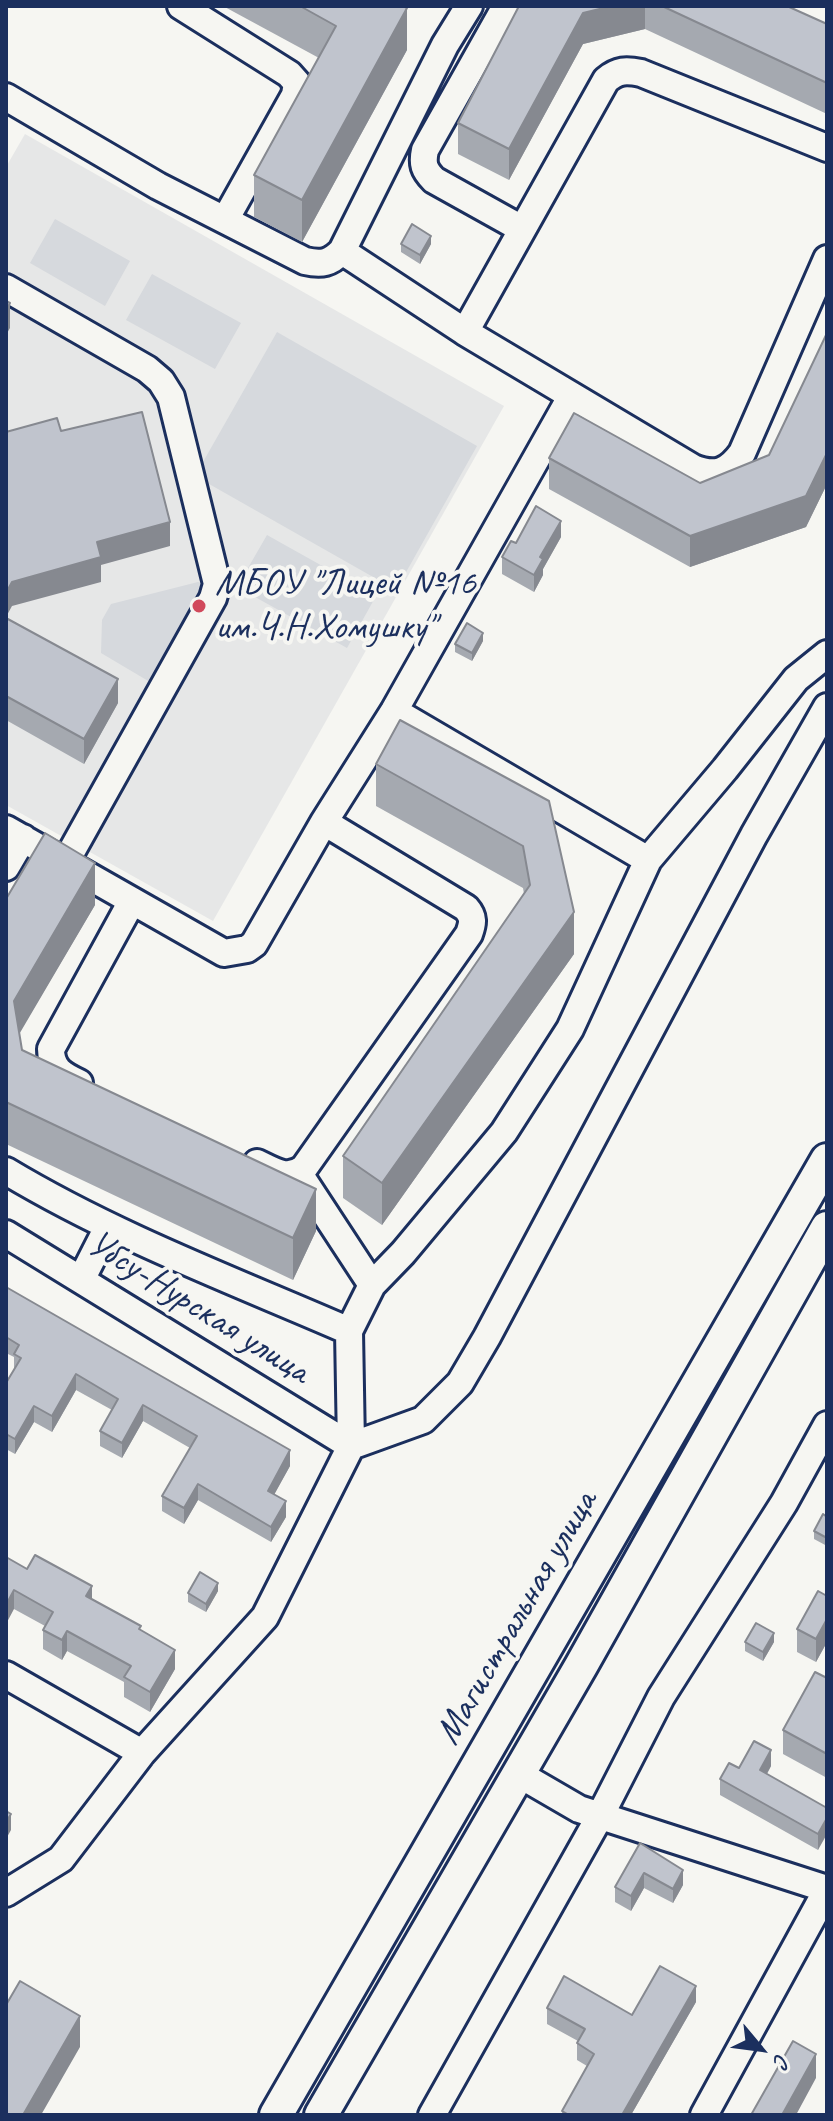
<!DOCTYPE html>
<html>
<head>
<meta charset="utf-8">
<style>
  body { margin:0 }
  #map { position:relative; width:833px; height:2121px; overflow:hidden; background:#f6f6f2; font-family:Caveat,sans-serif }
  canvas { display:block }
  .frame { position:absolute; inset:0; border:8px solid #1b2f5e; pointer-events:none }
  .north { position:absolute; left:721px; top:2009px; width:80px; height:80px; -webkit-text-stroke:6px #f6f6f2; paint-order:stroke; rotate:119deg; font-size:22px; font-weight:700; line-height:32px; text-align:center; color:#1b2f5e }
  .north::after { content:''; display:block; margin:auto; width:28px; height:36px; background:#1b2f5e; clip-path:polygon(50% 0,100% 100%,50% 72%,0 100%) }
</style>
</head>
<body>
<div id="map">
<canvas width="833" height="2121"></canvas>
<div class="frame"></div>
<div class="north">С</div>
</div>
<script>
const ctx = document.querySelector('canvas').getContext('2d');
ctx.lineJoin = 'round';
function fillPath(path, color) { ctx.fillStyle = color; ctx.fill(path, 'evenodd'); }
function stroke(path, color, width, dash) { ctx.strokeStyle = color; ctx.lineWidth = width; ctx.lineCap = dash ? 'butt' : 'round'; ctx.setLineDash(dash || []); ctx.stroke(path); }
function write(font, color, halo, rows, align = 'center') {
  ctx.font = font + ' Caveat,sans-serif'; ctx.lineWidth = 8; ctx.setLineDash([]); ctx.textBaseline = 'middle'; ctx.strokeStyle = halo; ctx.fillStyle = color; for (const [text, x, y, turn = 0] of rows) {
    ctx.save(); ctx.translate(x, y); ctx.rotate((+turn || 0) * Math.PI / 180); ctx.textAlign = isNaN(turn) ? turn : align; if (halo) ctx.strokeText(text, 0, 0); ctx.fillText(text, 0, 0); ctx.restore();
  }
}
const built = new Path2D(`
  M25,134l479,272 -291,515 -207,-116v-638z`);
const green = new Path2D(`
  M55,219l75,42 -25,45 -75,-43z
  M152,274l89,49 -26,46 -89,-49z
  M277,332l200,114 -81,144 -201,-114z
  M267,535l109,61 -29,52 -110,-61z
  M198,582l7,2 4,10 -54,91 -54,-32 1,-33 9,-16z`);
const minor = new Path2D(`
  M181,6l108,68 8,9 -2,12 -70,125
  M506,6l-81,144c-3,14 -1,20 9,30l88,49
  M6,97l152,89 147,75c17,4 25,2 37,-10l103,-206 24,-39
  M342,251l123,81 141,-252c12,-10 20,-10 35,-7l186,75
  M6,288l141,81 14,12 10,16 46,187 -4,14 -148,265
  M465,332l228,136c23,9 35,4 49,-15l85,-194
  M6,829l218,124 23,-4 7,-5 70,-122 70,-111 177,-314
  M648,860l77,-91 71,-90 31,-25
  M6,867l17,-29
  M79,1083c-17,-8 -28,-14 -28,-34l81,-148
  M257,1163c17,8 30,18 47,5l165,-234c4,-11 5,-17 -3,-26l-142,-86
  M6,1171c108,65 228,110 343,160l23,-46 31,-32 101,-121 66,-103 78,-169 -254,-149
  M298,1172l74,113
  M6,1234l345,212
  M81,1280l27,-53
  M351,1446l72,-26 37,-37 27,-46 267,-502 73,-128
  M6,1675l136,78
  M517,1773l62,36 248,80
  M6,1893l55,-34 81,-106 123,-136 86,-171 -2,-115
  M432,2115l168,-299 61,-119 123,-194 43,-78
  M704,2115l123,-225`);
const major = new Path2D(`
  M276,2115l551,-955
  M321,2115l260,-449 246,-438`);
const wall = new Path2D(`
  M223,6h180l4,44 -105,192 -48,-25v-42l65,-117z
  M519,6h268l40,18v90l-182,-85 -62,15 -74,136 -51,-26v-31z
  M401,244h30l-11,20 -19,-12z
  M827,333v151l-21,43 -116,40 -141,-78v-31l151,25 69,-28z
  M561,537l-18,32v6l-9,17 -32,-18v-17l14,-14z
  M6,618l112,85 -34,61 -78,-44z
  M483,641l-11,20 -17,-9v-8z
  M376,764l173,37 25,153 -192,271 -39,-27v-42l181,-262 -1,-6 -147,-82z
  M6,899l89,6 -76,128 3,17 294,181 -23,49 -287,-136z
  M6,1287l284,179 -16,28 12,23 -15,25 -73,-42 -14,24 -22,-13v-15l28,-48 -47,-27 -21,37 -22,-12v-15l12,-21 -36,-20 -24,42 -18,-10 -19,32 -9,-5v-66l8,-14v-12l-8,-4z
  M827,1517v29l-13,-7v-8z
  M6,1557l21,12 65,31 49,30 34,39 -25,43 -26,-15v-15l-57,-31 -5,9 -19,-11v-19l2,-4 -31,-17z
  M218,1591l-12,21 -18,-10v-9z
  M827,1596v46l-11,20 -19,-10v-23z
  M745,1642h29l-11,19 -18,-10z
  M827,1678v100l-44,-24v-24z
  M771,1766l-4,8 60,34 -9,42 -98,-55v-16l19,-11z
  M640,1843l43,42 -10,18 -29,-15 -13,23 -16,-9v-15z
  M696,2002l-65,113h-69v-4l25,-45 -10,-6v-17l1,-2 -31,-17v-16l85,7z`);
const shadedWall = new Path2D(`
  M612,6h33v23l-62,15 -74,136v-31l74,-136z
  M407,8v42l-105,192v-42z
  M431,236v8l-11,20v-9z
  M10,303v25l-4,7v-24z
  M827,453v31l-21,43 -116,40v-31z
  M561,521v16l-18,32v6l-9,17v-17l6,-18z
  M170,522v24l-69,19v17l-89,24 -6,11v-24l6,-11 85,-40z
  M483,633v8l-11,20v-8z
  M118,679v24l-34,61v-25z
  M95,863v42l-81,138v-42z
  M574,912v42l-192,271v-42z
  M316,1189v42l-23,49v-42z
  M76,1374v16l-24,42v-16z
  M143,1405v16l-21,37v-15z
  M34,1406v16l-19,32v-15z
  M290,1450v16l-22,40v-15z
  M198,1484v16l-14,24v-16z
  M286,1501v16l-15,25v-15z
  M218,1583v8l-12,21v-8z
  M92,1586v19l-6,-9z
  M14,1590v19l-8,15v-19z
  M827,1619v23l-11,20v-23z
  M67,1631v20l-5,9v-20z
  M774,1633v9l-11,19v-9z
  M175,1650v19l-25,43v-20z
  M771,1750v16l-11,20v-16z
  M11,1814v16l-5,9v-17z
  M827,1818v16l-9,16v-16z
  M683,1870v15l-10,18v-14z
  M644,1873v15l-13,23v-15z
  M696,1986v16l-65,113h-9z
  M80,2016v31l-39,68h-18z
  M816,2054v24l-20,37h-14z`);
const building = new Path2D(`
  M300,6h103l4,2 -105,192 -48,-25 82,-149z
  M519,6h93l-29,7 -74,136 -51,-26z
  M662,6h125l40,18v59z
  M412,224l19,12 -11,19 -19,-11z
  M6,301l4,2 -4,8z
  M827,333v120l-21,43 -116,40 -141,-78 25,-45 126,70 69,-28z
  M142,412l28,110 -73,20 4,15 -89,25 -6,11v-161l51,-14 4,13z
  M536,506l25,15 -21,36 3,2 -9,16 -32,-18 9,-16 5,2z
  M6,618l112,61 -34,60 -78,-43z
  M467,623l16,10 -11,20 -17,-9z
  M400,720l149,81 25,111 -192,271 -39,-27 187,-271 -7,-39 -147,-82z
  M45,833l50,30 -81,138 8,49 294,139 -23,49 -287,-136v-203z
  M6,1287l284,163 -22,41 18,10 -15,26 -73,-43 -14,24 -22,-12 35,-60 -54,-31 -21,38 -22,-12 18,-32 -42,-25 -24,42 -18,-10 -19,33 -9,-5v-51l15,-25 -7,-4 5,-9 -13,-8z
  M823,1514l4,3v21l-13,-7z
  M35,1555l57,31 -6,10 55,30 -2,3 36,21 -25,42 -26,-15 7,-11 -64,-35 -5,9 -19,-10 10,-18 -39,-22 -8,15v-48l21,12z
  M200,1572l18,11 -12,21 -18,-11z
  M818,1591l9,5v23l-11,20 -19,-10z
  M756,1623l18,10 -11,19 -18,-10z
  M815,1672l12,6v76l-44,-24z
  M754,1741l17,9 -11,20 67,38v10l-9,16 -98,-55 9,-16 10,5z
  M6,1811l5,3 -5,8z
  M640,1843l43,27 -10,19 -29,-16 -13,23 -16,-9z
  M660,1966l36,20 -74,129h-53l-7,-4 32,-57 -17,-11 8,-14 -38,-21 17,-32 68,39z
  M20,1981l60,35 -57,99h-17v-110z
  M793,2041l23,13 -34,61h-31z`);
const markers = [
  [199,606,8,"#d1495b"]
];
const poiNames = [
  ["МБОУ \"Лицей №16",215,584],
  ["им.Ч.Н.Хомушку\"",215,628]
];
const streetNames = [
  ["Убсу-Нурская улица",198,1308,32],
  ["Магистральная улица",517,1618,-60]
];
fillPath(built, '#e6e7e7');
fillPath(green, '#d6d9dd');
stroke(minor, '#1b2f5e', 32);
stroke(major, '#1b2f5e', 38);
stroke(minor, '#f6f6f2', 26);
stroke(major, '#f6f6f2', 32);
fillPath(wall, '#a5a9b0');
fillPath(shadedWall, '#868990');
fillPath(building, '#c0c4cd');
stroke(building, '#868990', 2);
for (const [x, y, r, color] of markers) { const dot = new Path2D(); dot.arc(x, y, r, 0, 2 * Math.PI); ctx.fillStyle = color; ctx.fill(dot); stroke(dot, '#f6f6f2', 3); }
write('38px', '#1b2f5e', '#f6f6f2', poiNames, 'left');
write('38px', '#1b2f5e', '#f6f6f2', streetNames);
</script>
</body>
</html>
